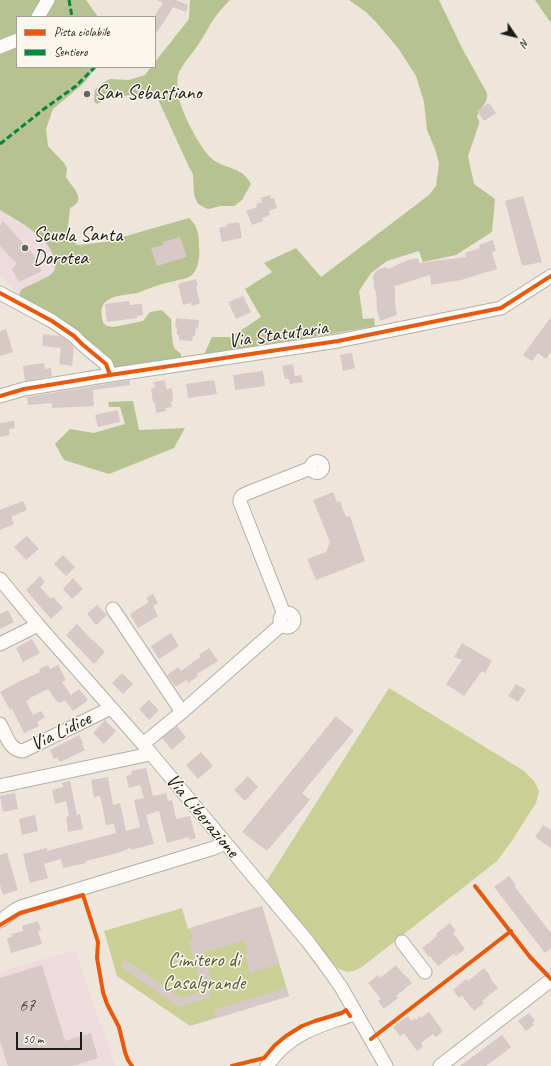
<!DOCTYPE html>
<html>
<head>
<meta charset="utf-8">
<style>
  body { margin:0 }
  #map { position:relative; width:551px; height:1066px; overflow:hidden; background:#eee6da; font-family:Caveat,sans-serif }
  canvas { display:block }
  .legend { position:absolute; left:16px; top:16px; width:140px; height:52px; box-sizing:border-box; background:#fbf7ec; border:1px solid #a29f99; margin:0; padding:5px 7px; list-style:none; font-size:12px; color:#1c1c1c }
  .legend li { display:flex; align-items:center; gap:8px; height:20px }
  .legend b { width:20px; border:1px solid #a29f99 }
  .north { position:absolute; left:495px; top:16px; width:40px; height:40px; -webkit-text-stroke:3px #fbf7ec; paint-order:stroke; rotate:125deg; font-size:11px; font-weight:700; line-height:16px; text-align:center; color:#1c1c1c }
  .north::after { content:''; display:block; margin:auto; width:14px; height:18px; background:#1c1c1c; clip-path:polygon(50% 0,100% 100%,50% 72%,0 100%) }
  .scale { position:absolute; left:16px; top:1032px; width:66px; height:18px; box-sizing:border-box; border:2px solid #1c1c1c; border-top:0; padding-left:5px; font-size:12px; line-height:14px; white-space:nowrap; color:#1c1c1c; -webkit-text-stroke:3px #fbf7ec; paint-order:stroke }
</style>
</head>
<body>
<div id="map">
<canvas width="551" height="1066"></canvas>
<ul class="legend">
<li><b style="height:5px;background:#e8590c"></b>Pista ciclabile</li>
<li><b style="height:5px;background:#00873e"></b>Sentiero</li>
</ul>
<div class="north">N</div>
<div class="scale">50 m</div>
</div>
<script>
const ctx = document.querySelector('canvas').getContext('2d');
ctx.lineJoin = 'round';
function fillPath(path, color) { ctx.fillStyle = color; ctx.fill(path, 'evenodd'); }
function stroke(path, color, width, dash) { ctx.strokeStyle = color; ctx.lineWidth = width; ctx.lineCap = dash ? 'butt' : 'round'; ctx.setLineDash(dash || []); ctx.stroke(path); }
function write(font, color, halo, rows, align = 'center') {
  ctx.font = font + ' Caveat,sans-serif'; ctx.lineWidth = 3; ctx.setLineDash([]); ctx.textBaseline = 'middle'; ctx.strokeStyle = halo; ctx.fillStyle = color; for (const [text, x, y, turn = 0] of rows) {
    ctx.save(); ctx.translate(x, y); ctx.rotate((+turn || 0) * Math.PI / 180); ctx.textAlign = isNaN(turn) ? turn : align; if (halo) ctx.strokeText(text, 0, 0); ctx.fillText(text, 0, 0); ctx.restore();
  }
}
const built = new Path2D(`
  M0,210l32,20 15,14 5,8 3,10 -1,9 -5,5 -19,8 -10,6 -1,4 -19,-18z
  M75,950l40,116h-115v-94z`);
const green = new Path2D(`
  M389,688l135,83 10,10 5,10 -3,12 -25,39 -14,19 -135,106c-11,6 -14,6 -25,1l-71,-86z
  M262,906l27,90 -99,30 -73,-50 -13,-45 78,-23 6,21z`);
const forest = new Path2D(`
  M0,0h86l12,17h-81v50h79l-1,2 -12,15 -30,25 -7,20 2,17 16,17 3,5 -1,9c6,10 22,23 4,31l-2,20 2,8 3,6 5,3 27,-3 84,-24c9,8 10,17 10,28 1,8 0,23 -7,29 -4,4 -12,4 -17,6 -9,2 -18,4 -27,8 -4,1 -7,3 -11,4 -10,2 -28,2 -34,12 -3,4 -1,13 0,18l4,3 7,1 29,-6 7,-9 12,-2 9,9c1,8 0,24 4,30 4,4 7,3 6,10l-65,11 -16,-21 -75,-49 -6,-6 3,-5 27,-13 5,-5c1,-3 2,-6 1,-9 -3,-24 -37,-41 -55,-52z
  M190,0h40c-5,5 -10,10 -14,16 -7,9 -11,19 -18,29 -5,8 -17,20 -20,30 -1,8 -1,17 1,24 4,16 21,49 32,59 13,12 30,7 40,26l-9,16 -8,6h-14l-11,3 -4,-1 -7,-4 -4,-9 -1,-21 -4,-7 -33,-72h-25l-23,3 -11,6 -3,-3 1,-11 9,-8 6,-3 19,1 16,-5 6,-8h4v-5l34,-43z
  M349,0h90l23,48 25,45c2,10 -8,15 -10,24l2,3v4l-11,32 6,28 21,15 -3,33 -36,23 -33,7 -4,-11 -32,10 -16,12 -12,18 4,28 11,-1 1,8 -172,31 9,-20h19l30,-20 -16,-28 27,-17 -8,-9 32,-15 25,29 108,-82 7,-9 3,-23 -4,-14 -8,-19 -3,-28 -8,-26 -18,-28 -22,-26 -10,-10z
  M535,0h16v23z
  M133,401l6,29 46,-2 -11,20 -65,26 -45,-14 -9,-16 15,-15 24,4 31,-9 -5,-17h-11l-1,-5z`);
const building = new Path2D(`
  M157,0h19l12,5 -2,7 -13,-5 -8,13 -10,15v-20l8,-12z
  M87,88l6,7 -6,5 -6,-7z
  M489,103l7,10 -12,8 -7,-10z
  M270,195l1,4 3,-1 3,10 -8,3 1,4 -8,3 1,3 -11,4 -6,-14 11,-4 -1,-3 6,-2 -2,-4z
  M523,196l19,66 -20,4 -17,-65z
  M3,221l30,33 9,17 -23,11 -7,-13 5,-5 -17,-18v-20z
  M239,222l3,16 -20,4 -3,-14 8,-2v-2z
  M180,237l7,20 -30,9 -6,-18 13,-3 -1,-3z
  M493,240l3,11 -4,1 5,17 -36,11 -30,5 -1,-10 -35,11v18l2,11 -17,6 -3,-11 -1,-18 -2,-4 -1,-12 2,-4 4,-3 7,-2 2,2 20,-9 10,-2 1,5 47,-6 -1,-4 15,-5 -1,-3z
  M196,279l2,7h-2l4,17 -8,3 -1,-3 -8,2 -5,-21z
  M243,296l8,16 -15,7 -8,-17z
  M129,301l1,4 12,-1 1,11 -6,1v2l-30,4 -2,-18z
  M551,317v35l-5,7 -8,-6 -6,8 -9,-6z
  M176,318l23,2 -1,9 -2,-1 -1,8h-2l-1,5 -13,-1v-5h-2v-8h-2z
  M6,329l7,23 -13,4v-25z
  M43,334l17,2 9,6 5,6 -2,18 -13,-2 2,-16 -19,-2z
  M352,353l3,15 -12,3 -3,-16z
  M44,363l1,6 6,-1 1,8 -27,5 -2,-15z
  M293,364l2,12 6,-1 2,7 -13,2 -1,-5h-4l-3,-13z
  M263,371l2,15 -30,4 -2,-15z
  M130,380v5l-37,5 1,16 -42,2v-5l-24,2 -1,-8z
  M165,380l1,9 6,-1 1,13 -2,1 1,5 -7,1 1,3 -10,2 -1,-11 -2,1 -2,-15h4l-1,-6z
  M214,380l3,14 -29,4 -2,-14z
  M118,410l2,12 -22,5 -3,-12z
  M14,421l1,7 -6,1 1,6 -10,2v-14z
  M333,492l4,10 3,-1 6,16 4,-1 15,45 -49,19 -9,-21 19,-7 4,-10 -17,-42z
  M23,501l4,9 -16,7 3,7 -14,6v-20z
  M27,536l12,13 -13,11 -12,-13z
  M63,555l12,12 -9,9 -12,-12z
  M40,576l5,6 -5,5 11,12 2,-2 10,11 -12,11 -25,-29z
  M73,578l10,11 -11,10 -9,-10z
  M153,594l5,9 -5,3 5,10 -20,12 -8,-14 19,-12 -3,-4z
  M97,605l10,10 -11,10 -9,-11z
  M8,610l6,12 -14,7v-15z
  M77,624l15,16h1l12,12 -11,12 -28,-29z
  M171,633l8,13 -20,13 -8,-13z
  M32,639l8,14 -17,9 -7,-14z
  M462,643l30,18 -7,12 -3,-2 -18,25 -18,-12 16,-24 -8,-3z
  M209,648l9,13 -21,13 1,2 -10,7 -2,-3 -10,7 -9,-12 11,-8 3,4 19,-14 -1,-2z
  M48,665l2,4 8,-4 8,15 -4,2 9,13 8,-6 9,11 -15,11 -8,-11 -5,3 -1,-1 -1,1 -10,-14 -18,9v1l-4,2 7,14 8,-4 4,6 -8,5 2,4 -15,7 -12,-24 -2,1 -10,-18 20,-11 20,-9 -1,-3z
  M122,673l11,11 -10,10 -11,-11z
  M516,684l10,6 -8,12 -10,-6z
  M149,700l10,10 -10,10 -10,-11z
  M336,716l18,15 -52,62 8,7 -43,51 -25,-19z
  M105,720l11,11 -12,13 -11,-11z
  M177,726l9,11 -14,13 -10,-12z
  M79,735l4,8 -1,1 3,6 -25,12 -3,-5 -3,2 -4,-9z
  M201,752l12,14 -15,13 -12,-14z
  M146,768l7,28 13,-3 2,8 4,-1 4,19 14,-3 6,22 -7,2v-3l-22,6 -8,-32 -13,4 8,29 -23,6 -1,-2 -12,5 -32,8v2l-23,5 -2,-9 -17,5 4,14 -18,5 -7,-29 24,-6v3l69,-18 -2,-9 -8,1 -6,-29 -6,1 -3,-17 17,-3 5,28 7,-2 6,28 14,-4 -6,-27 10,-2 -4,-13 -11,3 -3,-12 6,-2 -1,-3z
  M248,776l10,11 -13,14 -11,-11z
  M70,781l7,34 3,-1 3,15 -15,3 -2,-15 3,-1 -3,-15 -11,3 -3,-14 11,-3 -1,-4z
  M15,793l3,16 -15,3 -3,-16z
  M35,815l3,16 -16,4 -3,-16z
  M543,825l8,5v18l-16,-11z
  M7,853l11,37 -15,5 -3,-10v-30z
  M509,876l7,9 -2,1 37,47v15l-6,5 -51,-66z
  M262,906l17,58 -29,9 -5,-19 3,-1 -4,-13 -41,13v1l-10,3 -4,-15 4,-1 -3,-13z
  M38,921l3,9 -3,1 4,13 -31,9 -4,-15 5,-1 -1,-3 12,-3 -1,-5z
  M450,923l6,8 -3,2 12,16 -9,7 -2,-2 -16,12 -8,-10 -1,1 -7,-9 15,-12 -1,-2z
  M125,960l56,38 28,-8 2,7 -32,10 -59,-41z
  M42,965l23,76 26,-8 7,25 -26,8h-64l-8,-25v-63z
  M207,965l4,15 -10,3 -4,-15z
  M396,965l8,10h1l7,8 -16,13 2,2 -14,11 -6,-8 3,-2 -13,-16 10,-8 2,3z
  M484,968l7,9 -1,1 8,10 -16,13 2,2 -10,8 -12,-15 -3,2 -6,-8 13,-11 2,2z
  M286,988l3,8 -72,22 -3,-8z
  M429,1012l14,19 -7,6 -3,-3 -12,9 2,4 -6,4 -13,-18 -4,3 -7,-9 15,-11 3,5 4,-3 1,2 4,-4 1,2z
  M529,1013l6,8 -3,2 2,2 -8,6 -8,-10z
  M502,1035l9,12 -5,4 -20,15h-26z`);
const minor = new Path2D(`
  M38,17l10,-17
  M0,47l17,-7
  M0,293l52,28 22,15 8,8 24,20 4,11
  M0,396l24,-7 86,-14 228,-34 163,-33 50,-32
  M311.5 467a5.5 5.5 0 1 1 11 0a5.5 5.5 0 1 1-11 0Z
  M0,579l38,46 105,119 166,199 20,27 12,17 45,79
  M113,609l69,103
  M280 620a7 7 0 1 1 14 0a7 7 0 1 1-14 0Z
  M284,614l-44,-112c0,-7 4,-7 10,-10l61,-24
  M0,644l38,-19
  M0,724c6,11 10,27 23,27l88,-43
  M143,744l39,-32 99,-87
  M0,786l150,-32
  M0,921l15,-11 6,-3 193,-59 11,-5
  M402,942l23,30
  M267,1066c18,-26 39,-36 69,-46 7,-2 14,-4 20,-7
  M440,1066l111,-86`);
const quiet = new Path2D(`
  M69,0l3,17
  M0,144l44,-35 32,-23 19,-19`);
const cycleway = new Path2D(`
  M0,293l52,28 22,15 8,8 24,20 4,11
  M0,396l24,-7 86,-14 228,-34 163,-33 50,-32
  M475,886l55,71 21,22
  M0,925l20,-12 63,-18 15,47 -1,16 6,34 4,12 12,23 6,25 3,8 4,6
  M371,1039l140,-108
  M232,1066l32,-8 11,-13 11,-9 16,-10 13,-5 27,-8 4,-3 4,6`);
const markers = [
  [87,94,4,"#66635e"],
  [25,248,4,"#66635e"]
];
const numberNames = [
  ["67",27,1006]
];
const poiNames = [
  ["San Sebastiano",95,94],
  ["Scuola Santa",33,236],
  ["Dorotea",33,259]
];
const streetNames = [
  ["Via Statutaria",278,335,-8],
  ["Via Lidice",61,732,-26],
  ["Via Liberazione",202,816,50]
];
const parkNames = [
  ["Cimitero di",204,961],
  ["Casalgrande",204,984]
];
fillPath(built, '#efdae0');
fillPath(green, '#cacf96');
fillPath(forest, '#b7c291');
fillPath(building, '#d7c9c7');
stroke(minor, '#b3aea7', 15);
stroke(minor, '#fcfbf9', 13);
stroke(quiet, '#00873e', 3, [6, 3]);
stroke(cycleway, '#e8590c', 4);
for (const [x, y, r, color] of markers) { const dot = new Path2D(); dot.arc(x, y, r, 0, 2 * Math.PI); ctx.fillStyle = color; ctx.fill(dot); stroke(dot, '#fbf7ec', 1.5); }
write('18px', '#4b4747', null, numberNames);
write('20px', '#1c1c1c', '#fbf7ec', poiNames, 'left');
write('20px', '#1c1c1c', '#fbf7ec', streetNames);
write('20px', '#565c37', '#fbf7ec', parkNames);
</script>
</body>
</html>
